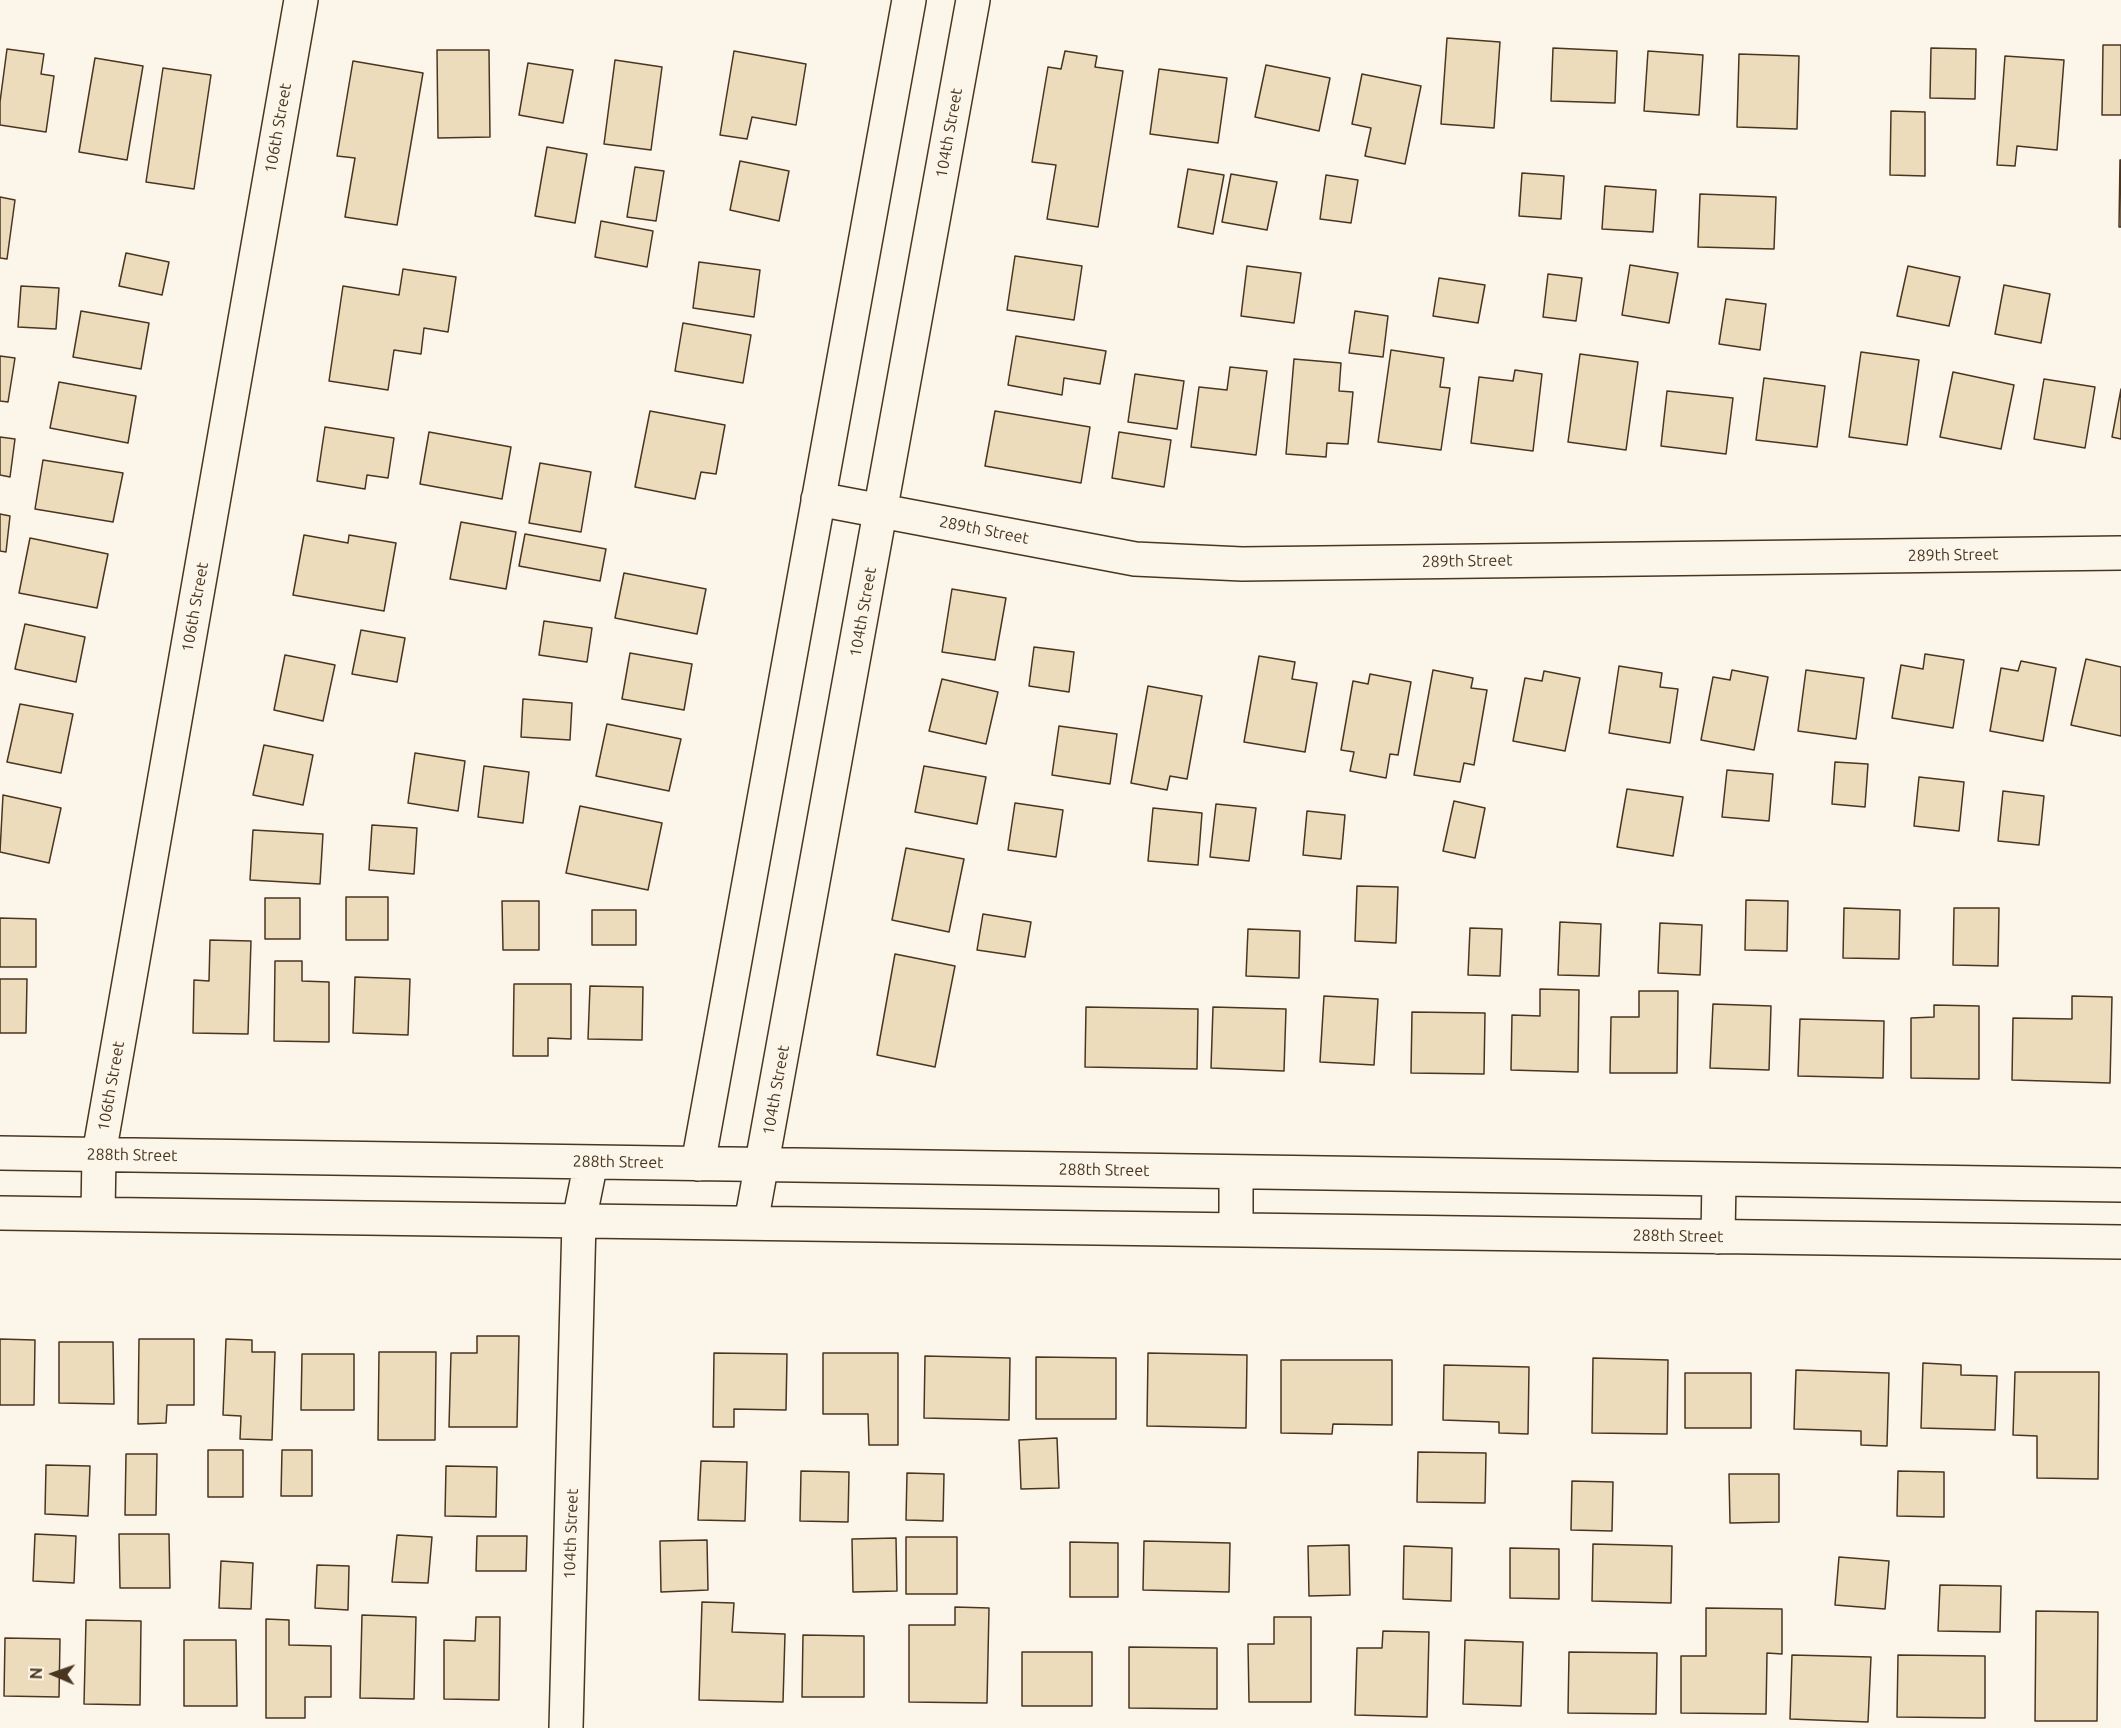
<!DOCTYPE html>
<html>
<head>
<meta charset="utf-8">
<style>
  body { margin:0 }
  #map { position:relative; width:2121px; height:1728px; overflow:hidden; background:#fbf6e9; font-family:Ubuntu,sans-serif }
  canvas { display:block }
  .north { position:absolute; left:24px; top:1644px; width:60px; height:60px; -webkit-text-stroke:4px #fbf6e9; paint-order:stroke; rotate:272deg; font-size:16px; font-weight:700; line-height:24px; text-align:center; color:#4a3520 }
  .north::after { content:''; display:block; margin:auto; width:21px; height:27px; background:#4a3520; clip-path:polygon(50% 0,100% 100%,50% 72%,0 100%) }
</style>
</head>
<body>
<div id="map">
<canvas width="2121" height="1728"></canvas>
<div class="north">N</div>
</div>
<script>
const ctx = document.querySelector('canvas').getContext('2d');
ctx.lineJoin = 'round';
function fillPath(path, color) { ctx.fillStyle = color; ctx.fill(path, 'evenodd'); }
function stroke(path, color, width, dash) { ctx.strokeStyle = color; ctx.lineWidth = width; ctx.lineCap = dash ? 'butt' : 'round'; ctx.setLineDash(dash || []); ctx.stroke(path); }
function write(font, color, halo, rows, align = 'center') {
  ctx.font = font + ' Ubuntu,sans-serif'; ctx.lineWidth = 4.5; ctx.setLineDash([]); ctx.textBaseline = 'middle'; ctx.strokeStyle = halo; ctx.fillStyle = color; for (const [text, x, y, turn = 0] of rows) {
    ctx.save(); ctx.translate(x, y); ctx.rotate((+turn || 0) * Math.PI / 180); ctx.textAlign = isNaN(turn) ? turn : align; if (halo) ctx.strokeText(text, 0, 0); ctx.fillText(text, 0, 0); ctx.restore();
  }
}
const building = new Path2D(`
  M1447,38l53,4 -6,86 -53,-4z
  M2103,45h18v70h-19z
  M1553,48l64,3 -2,52 -64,-2z
  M1931,48l45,1 -1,50 -45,-1z
  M7,49l37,5 -3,20 13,2 -8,56 -46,-7v-23z
  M437,50h52l1,87 -52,1z
  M734,51l72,13 -10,61 -44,-8 -5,22 -27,-4z
  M1065,51l32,5 -2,11 28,4 -25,156 -51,-8 9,-54 -24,-3 16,-95 13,2z
  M1648,51l55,4 -4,60 -55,-4z
  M1739,54l60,2 -2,73 -60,-2z
  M2005,56l59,4 -7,90 -40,-4 -2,20 -18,-1z
  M95,58l48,8 -16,94 -48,-8z
  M615,60l47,7 -11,83 -47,-6z
  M353,61l70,12 -26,152 -52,-8 10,-59 -18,-2z
  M528,63l45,7 -10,53 -44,-8z
  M1266,65l64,13 -11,53 -64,-14z
  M163,68l48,7 -17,114 -48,-7z
  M1159,69l68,9 -9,65 -68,-9z
  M1362,74l59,12 -16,78 -40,-8 6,-28 -19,-4z
  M1891,111l34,1v64l-35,-1z
  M547,147l40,7 -12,69 -40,-7z
  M2120,160h1v67h-2z
  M740,161l49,10 -10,50 -49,-11z
  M635,167l29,4 -8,50 -29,-4z
  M1188,169l36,6 -11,59 -35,-7z
  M1522,173l42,3 -3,43 -42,-3z
  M1231,174l46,8 -10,48 -45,-8z
  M1326,175l32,5 -7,43 -31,-4z
  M1605,186l51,4 -3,42 -51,-3z
  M1700,194l76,3 -2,52 -76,-2z
  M0,197l15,3 -8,59 -7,-1z
  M601,221l52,10 -6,36 -52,-10z
  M126,253l43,9 -7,33 -43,-9z
  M1015,256l67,10 -8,54 -67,-10z
  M699,262l61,8 -6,47 -61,-9z
  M1630,265l48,8 -9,50 -47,-8z
  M1247,266l54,7 -7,50 -53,-7z
  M1908,266l52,11 -11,49 -52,-10z
  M403,269l53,8 -8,55 -24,-4 -3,26 -27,-4 -6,40 -59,-9 14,-95 56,9z
  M1548,274l34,4 -6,43 -33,-4z
  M1439,278l46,7 -7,38 -45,-7z
  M2004,285l46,9 -9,49 -46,-9z
  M21,286l38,2 -3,41 -38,-2z
  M1726,299l40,5 -6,46 -41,-6z
  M81,311l68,12 -8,46 -68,-12z
  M1355,311l33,5 -5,41 -34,-4z
  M683,323l68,12 -8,48 -68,-12z
  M1016,336l90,15 -6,33 -36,-6 -2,17 -54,-10z
  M1391,350l53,8 -4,29 10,1 -9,62 -63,-8z
  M1861,352l58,8 -12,85 -58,-8z
  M1580,354l58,8 -12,88 -58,-8z
  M0,356l15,2 -7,44 -8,-1z
  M1294,359l47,4 -2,28 14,1 -5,52 -21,-1 -1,14 -40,-3z
  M1230,367l37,4 -11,84 -65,-8 8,-60 28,3z
  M1515,370l27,4 -9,77 -62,-8 8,-66 34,4z
  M1953,372l61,13 -13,64 -61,-12z
  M1135,374l49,7 -7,48 -49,-7z
  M1764,378l61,8 -8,61 -61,-7z
  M2044,379l51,8 -10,61 -51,-9z
  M59,382l77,14 -8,47 -78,-15z
  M2121,389v50l-9,-2z
  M1667,391l66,7 -7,56 -65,-8z
  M650,411l75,14 -9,49 -15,-2 -6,27 -60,-12z
  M995,411l95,16 -9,56 -96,-17z
  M325,427l69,11 -6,40 -21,-3 -2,14 -48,-8z
  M429,432l82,15 -9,52 -82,-15z
  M1119,432l52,8 -7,47 -52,-9z
  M0,437l15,2 -5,38 -10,-2z
  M43,460l80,13 -10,49 -78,-13z
  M540,463l51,9 -10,60 -52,-9z
  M0,514l10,2 -4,36 -6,-1z
  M461,522l55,10 -10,57 -56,-10z
  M525,534l81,15 -6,32 -81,-15z
  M304,535l44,8 1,-8 47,8 -12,68 -91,-16z
  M30,538l78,16 -11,54 -78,-15z
  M624,573l82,16 -9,45 -82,-16z
  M952,589l54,9 -11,62 -53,-8z
  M544,621l48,7 -5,34 -48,-7z
  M25,624l60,13 -9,45 -61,-13z
  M361,630l44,8 -8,44 -45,-8z
  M1034,647l40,5 -5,40 -40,-6z
  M630,653l62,11 -8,46 -62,-11z
  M1925,654l39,6 -11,68 -61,-10 9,-53 22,4z
  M285,655l50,10 -12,56 -49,-11z
  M1259,656l36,6 -3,17 25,4 -12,69 -61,-10z
  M2086,659l35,8v69l-50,-11z
  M2021,661l35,7 -13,73 -53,-10 11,-63 17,3z
  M1619,666l43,7 -2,14 18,2 -8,54 -61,-10z
  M1433,670l40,8 -2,10 16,2 -13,75 -10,-2 -4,19 -46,-7z
  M1732,670l36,7 -14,73 -53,-10 12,-63 17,3z
  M1806,670l58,8 -8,61 -58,-8z
  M1544,671l36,7 -15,73 -52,-10 12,-63 17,3z
  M1370,674l41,8 -13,73 -8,-1 -4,24 -36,-7 4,-19 -13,-2 12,-69 15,3z
  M942,679l56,13 -12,52 -57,-13z
  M1148,686l54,10 -15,83 -17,-3 -3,14 -36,-7z
  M523,699l49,4 -2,37 -49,-3z
  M20,704l53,10 -12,59 -54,-11z
  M607,724l74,15 -12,52 -73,-15z
  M1059,726l58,8 -7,50 -58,-9z
  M264,745l49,10 -10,50 -50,-10z
  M415,753l50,8 -7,50 -50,-8z
  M1835,762l33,2 -3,43 -33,-3z
  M484,766l45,6 -6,51 -45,-6z
  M924,766l62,11 -9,47 -62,-12z
  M1727,770l46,4 -4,47 -47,-4z
  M1919,777l45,5 -5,49 -45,-5z
  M1627,789l56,8 -10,59 -56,-9z
  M2003,791l41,5 -5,49 -41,-4z
  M3,795l58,13 -12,55 -49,-11z
  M1454,801l31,7 -10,50 -32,-7z
  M1015,803l48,7 -7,47 -48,-7z
  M1216,804l40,4 -7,53 -39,-4z
  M580,806l82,17 -14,67 -82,-17z
  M1153,808l49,5 -4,52 -50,-4z
  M1307,811l38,4 -4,44 -38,-4z
  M372,825l45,3 -3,46 -45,-4z
  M253,830l70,4 -3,50 -70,-4z
  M906,848l58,11 -15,73 -57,-12z
  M1357,886l41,1 -2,56 -41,-2z
  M346,897h42v43h-42z
  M265,898h35v41h-35z
  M1746,900l42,1 -1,50 -42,-1z
  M502,901h37v49h-36z
  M1844,908l56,2 -1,49 -56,-1z
  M1954,908h45l-1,58 -45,-1z
  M592,910h44v35h-44z
  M983,914l48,8 -6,35 -48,-7z
  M0,918l36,1v48h-36z
  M1560,922l41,2 -2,52 -41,-1z
  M1660,923l42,2 -2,50 -42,-2z
  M1470,928l32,1 -2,47 -32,-1z
  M1248,929l52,2 -1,47 -53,-2z
  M210,940l41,1 -3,93 -55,-1 1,-53 15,1z
  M895,954l60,12 -20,101 -58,-12z
  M275,961h27v20l27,1v60l-55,-1z
  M355,977l55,2 -2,56 -55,-2z
  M0,979h27l-1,54h-26z
  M514,984h57v55l-23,-1v18h-35z
  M590,986l53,1 -1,53 -54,-1z
  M1540,989l39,1 -1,82 -67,-2 1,-55 28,1z
  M1639,991h39l-1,82h-67l1,-56h28z
  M1324,996l54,3 -4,66 -54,-3z
  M2072,996l40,1 -2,86 -98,-3 1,-62 59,1z
  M1713,1004l58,2 -2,64 -59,-2z
  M1934,1005l45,1v73l-68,-1v-60l23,-1z
  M1086,1007l112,2 -1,60 -112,-2z
  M1213,1007l73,2 -2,62 -73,-3z
  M1412,1012l73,1 -1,61 -73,-1z
  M1800,1019l84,2 -1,57 -85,-2z
  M477,1336h42l-2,91h-68l2,-74h26z
  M0,1339l35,1 -1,65h-34z
  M139,1339h55v66h-27l-1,18 -28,1z
  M226,1339l26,1v12h23l-3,88 -32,-1 1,-23 -18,-1z
  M59,1342h54l1,62 -55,-1z
  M379,1352h57l-1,88h-57z
  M714,1353l73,1 -1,56 -52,-1v18h-21z
  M823,1353h75v92h-29l-1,-31h-45z
  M1148,1353l99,2 -1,73 -99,-2z
  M302,1354h52v56h-53z
  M925,1356l85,2 -1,62 -85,-2z
  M1036,1357l80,1v61h-80z
  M1593,1358l75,2 -1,74 -75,-1z
  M1281,1360h111v65l-59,-1 -1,10 -51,-1z
  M1923,1363l38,2v10l36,1 -2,54 -74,-2z
  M1444,1365l85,2 -1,67 -29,-1v-11l-56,-2z
  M1796,1370l93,3 -2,73 -26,-1v-14l-67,-2z
  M2015,1372h84l-1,107 -61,-1v-42l-24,-1z
  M1685,1373h66v55h-66z
  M1057,1438l2,50 -38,1 -2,-49z
  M208,1450h35v47h-35z
  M282,1450h30v46h-31z
  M1418,1452l68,1 -1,50 -68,-1z
  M126,1454h31l-1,61h-31z
  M701,1461l46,1 -2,59 -47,-1z
  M46,1465l44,1 -2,50 -43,-2z
  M446,1466l51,1 -1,50 -51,-1z
  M801,1471l48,1 -1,50 -48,-1z
  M1898,1471l46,1v45l-47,-1z
  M907,1473l37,1 -1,47 -37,-1z
  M1729,1474h50v48l-49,1z
  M1572,1481l41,1 -1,49 -41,-1z
  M35,1534l41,2 -2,47 -41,-2z
  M119,1534h50l1,54h-50z
  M397,1535l35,2 -4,46 -36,-1z
  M477,1536h50l-1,35h-50z
  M906,1537h51v57h-51z
  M896,1538l1,53 -44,1 -1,-53z
  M707,1540l1,50 -47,2 -1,-51z
  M1144,1541l86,2 -1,49 -86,-2z
  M1070,1542l48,1v54h-48z
  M1593,1544l79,2 -1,57 -79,-2z
  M1349,1545l1,50 -41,1 -1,-50z
  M1404,1546l48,2 -1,53 -48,-2z
  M1510,1548l49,1v50l-49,-1z
  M1839,1557l50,4 -4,48 -50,-4z
  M221,1561l32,2 -2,46 -32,-1z
  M317,1565l32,1 -1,44 -33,-2z
  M1940,1585l61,1 -1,46 -62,-1z
  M702,1602l32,1 -2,29 53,2 -2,68 -84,-2z
  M955,1607l34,1 -2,95 -78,-1v-77h46z
  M1706,1608l76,1v45l-15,-1 -1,61 -85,-1v-57h25z
  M2036,1611l62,1 -1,109h-62z
  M362,1615l54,2 -2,82 -54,-1z
  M476,1617h24l-1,83 -55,-1v-59l31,1z
  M1274,1617h37v85h-62l-1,-58h26z
  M266,1619l23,1v25l42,1v51h-26v21h-39z
  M86,1620l55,1 -1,84 -56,-1z
  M1383,1631l46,1 -2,85 -72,-2 2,-67h25z
  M803,1635l61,1v61h-62z
  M5,1638l55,1 -1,58 -55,-1z
  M184,1640h52l1,66h-53z
  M1465,1640l58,2 -2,64 -58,-2z
  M1129,1647l88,1v61l-88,-1z
  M1022,1652h70v54h-70z
  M1569,1652l88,1 -1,61 -88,-1z
  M1792,1655l79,2 -3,65 -78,-3z
  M1898,1655l87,1v62l-88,-1z`);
const minor = new Path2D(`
  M818,499l317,60 107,5 879,-11
  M0,1153l2121,32
  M698,1164l211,-1164
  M0,1213l2121,29
  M98,1214l1,-60 202,-1154
  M751,1223l222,-1223
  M1236,1230v-58
  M1718,1237l1,-58
  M566,1728l13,-507 12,-59`);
const streetNames = [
  ["106th Street",278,128,-80],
  ["104th Street",949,133,-80],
  ["289th Street",984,530,11],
  ["289th Street",1953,555,-1],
  ["289th Street",1467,561,-1],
  ["106th Street",195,607,-80],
  ["104th Street",863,612,-80],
  ["106th Street",111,1086,-80],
  ["104th Street",776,1090,-80],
  ["288th Street",132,1155,1],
  ["288th Street",618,1162,1],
  ["288th Street",1104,1170,1],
  ["288th Street",1678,1236,1],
  ["104th Street",571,1534,-88]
];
fillPath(building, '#ecdcbc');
stroke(building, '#4a3520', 1.5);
stroke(minor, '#4a3520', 36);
stroke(minor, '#fbf6e9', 33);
write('16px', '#4a3520', '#fbf6e9', streetNames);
</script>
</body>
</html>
